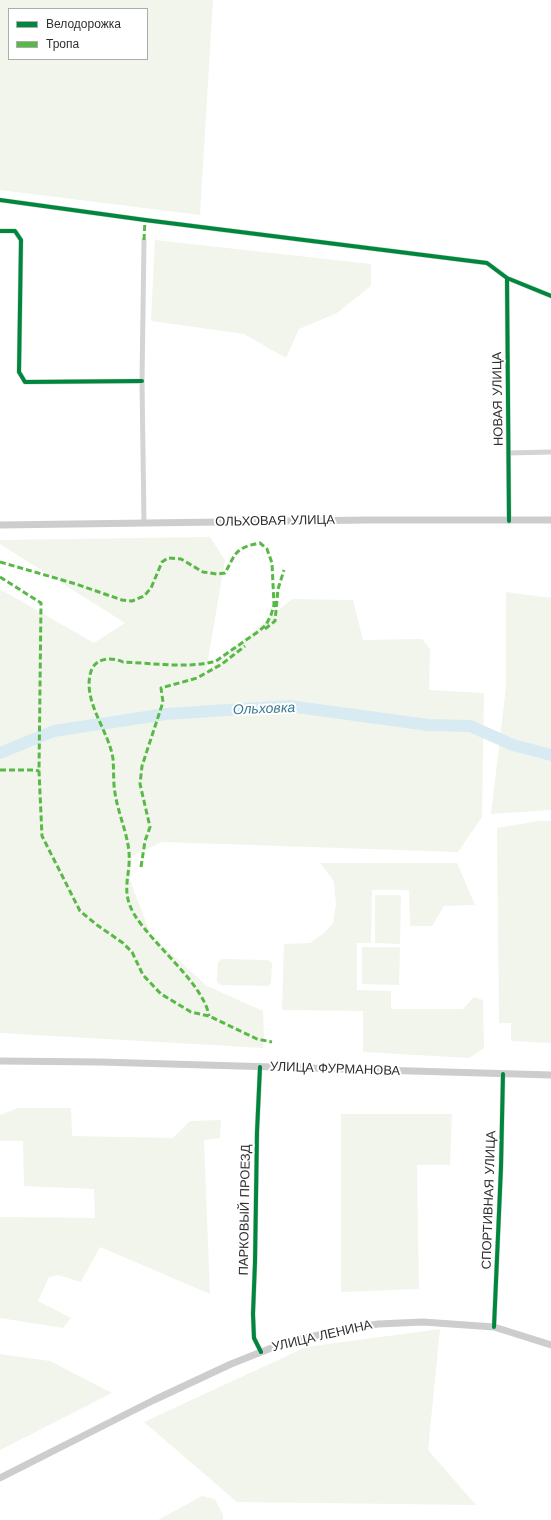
<!DOCTYPE html>
<html>
<head>
<meta charset="utf-8">
<style>
  body { margin:0 }
  #map { position:relative; width:551px; height:1520px; overflow:hidden; background:#fff; font-family:"Work Sans",sans-serif }
  canvas { display:block }
  .legend { position:absolute; left:8px; top:8px; width:140px; height:52px; box-sizing:border-box; background:#fff; border:1px solid #acacac; margin:0; padding:5px 7px; list-style:none; font-size:12px; color:#2f2f2f }
  .legend li { display:flex; align-items:center; gap:8px; height:20px }
  .legend b { width:20px; border:1px solid #acacac }
</style>
</head>
<body>
<div id="map">
<canvas width="551" height="1520"></canvas>
<ul class="legend">
<li><b style="height:5px;background:#00873e"></b>Велодорожка</li>
<li><b style="height:5px;background:#58b947"></b>Тропа</li>
</ul>
</div>
<script>
const ctx = document.querySelector('canvas').getContext('2d');
ctx.lineJoin = 'round';
function fillPath(path, color) { ctx.fillStyle = color; ctx.fill(path, 'evenodd'); }
function stroke(path, color, width, dash) { ctx.strokeStyle = color; ctx.lineWidth = width; ctx.lineCap = dash ? 'butt' : 'round'; ctx.setLineDash(dash || []); ctx.stroke(path); }
function write(font, color, halo, rows, align = 'center') {
  ctx.font = font + ' "Work Sans",sans-serif'; ctx.lineWidth = 4; ctx.setLineDash([]); ctx.textBaseline = 'middle'; ctx.strokeStyle = halo; ctx.fillStyle = color; for (const [text, x, y, turn = 0] of rows) {
    ctx.save(); ctx.translate(x, y); ctx.rotate((+turn || 0) * Math.PI / 180); ctx.textAlign = isNaN(turn) ? turn : align; if (halo) ctx.strokeText(text, 0, 0); ctx.fillText(text, 0, 0); ctx.restore();
  }
}
const green = new Path2D(`
  M0,0h213l-13,215 -200,-25zM9,9h138v50h-138z
  M155,240l216,24v22l-34,27 -38,16 -13,29 -42,-24 -93,-13z
  M210,537l15,23 -19,111 86,-72 61,1 10,40 59,-1 8,10 -1,41 55,3 -2,124 -24,35 -296,-10 -30,14 -2,24 21,55 56,51 56,25 1,29 -1,8 -263,-15v-444l94,54 31,-20 -125,-79v-4z
  M506,592l45,6v212l-60,4 15,-127z
  M539,821h12v222l-40,-2v-18h-12l-2,-195z
  M320,863h137l18,42 -31,1 -12,20h-22l-1,-36h-37l-1,53h-14v47l34,1v18h72l11,-12 9,3 1,48 -15,10 -106,-6v-41l-81,-1 2,-66 26,-1 14,-10 9,-10 3,-18 -2,-24z
  M375,895h26l-1,49 -25,-1z
  M362,947h38l-1,38 -37,-1z
  M222,959l46,1 4,3 -1,20 -3,3 -47,-1 -4,-3 1,-20z
  M18,1108h53l1,28 101,2 17,-17 31,-1 -1,18 -16,2 6,154 -110,-47 -19,35 -23,-7 -9,2 -11,24 33,17 -8,10 -63,-10v-101l95,1 -1,-29 -70,-3 -1,-45h-23v-26z
  M341,1114h111l-2,51h-33l2,124 -78,3z
  M440,1329l-12,121 48,55 -239,-3 -93,-80 162,-75z
  M0,1354l50,7 62,32 -112,57z
  M202,1496l13,3 8,16v5h-65z`);
const river = new Path2D(`
  M0,753l54,-22 112,-17 123,-8 139,19 42,1 43,19 38,10`);
const minor = new Path2D(`
  M0,200l145,20 342,43 20,15 44,18
  M0,231h15l6,9 -2,132 6,10 117,-1
  M507,278l2,243
  M508,453l43,-1
  M144,523l-2,-142 2,-141
  M260,1067l-3,65 -2,130 -2,52 1,24 7,14
  M494,1327l7,-160 2,-93`);
const secondary = new Path2D(`
  M0,525l367,-5h184
  M0,1061l100,1 451,13
  M0,1478l154,-78 77,-36 53,-21 52,-12 42,-7 45,-2 71,5 57,18`);
const quiet = new Path2D(`
  M144,240l1,-20
  M0,562l76,22 46,16 10,1 12,-5 7,-8 11,-26 6,-4 13,1 22,13 14,2 8,-1c3,-5 5,-10 8,-15 5,-10 16,-13 27,-15l7,6 5,14 2,42 -3,10 -5,10 -7,6 -43,30c-27,8 -64,2 -93,1 -13,-6 -30,-4 -33,13 -6,29 19,56 23,84 1,11 0,23 2,34 3,20 12,39 14,59 2,24 -9,38 5,62 18,30 70,70 75,102
  M0,577l41,26 -2,168 3,65 38,75 17,14 26,18 9,9 11,23 18,19 30,18 18,4 48,23 15,3
  M265,629l10,-8 3,-32 6,-19
  M0,770h35l4,1
  M141,867l4,-26 5,-14 -10,-43 2,-18 21,-64 -2,-14 36,-10 25,-14 23,-18`);
const cycleway = new Path2D(`
  M0,200l145,20 342,43 20,15 44,18
  M0,231h15l6,9 -2,132 6,10 117,-1
  M507,278l2,243
  M260,1067l-3,65 -2,130 -2,52 1,24 7,14
  M494,1327l7,-160 2,-93`);
const streetNames = [
  ["НОВАЯ УЛИЦА",498,399,-91],
  ["ОЛЬХОВАЯ УЛИЦА",275,521,-1],
  ["УЛИЦА ФУРМАНОВА",335,1069,2],
  ["СПОРТИВНАЯ УЛИЦА",489,1200,-88],
  ["ПАРКОВЫЙ ПРОЕЗД",245,1210,-89],
  ["УЛИЦА ЛЕНИНА",322,1336,-13]
];
const waterNames = [
  ["Ольховка",264,709,-2]
];
fillPath(green, '#f2f5ec');
stroke(river, '#d9ebf2', 12);
stroke(minor, '#d4d4d4', 5);
stroke(secondary, '#cdcdcd', 7);
stroke(quiet, '#58b947', 3, [6, 3]);
stroke(cycleway, '#00873e', 4);
write('13px', '#2f2f2f', '#fff', streetNames);
write('italic 14px', '#3b7994', '#fff', waterNames);
</script>
</body>
</html>
